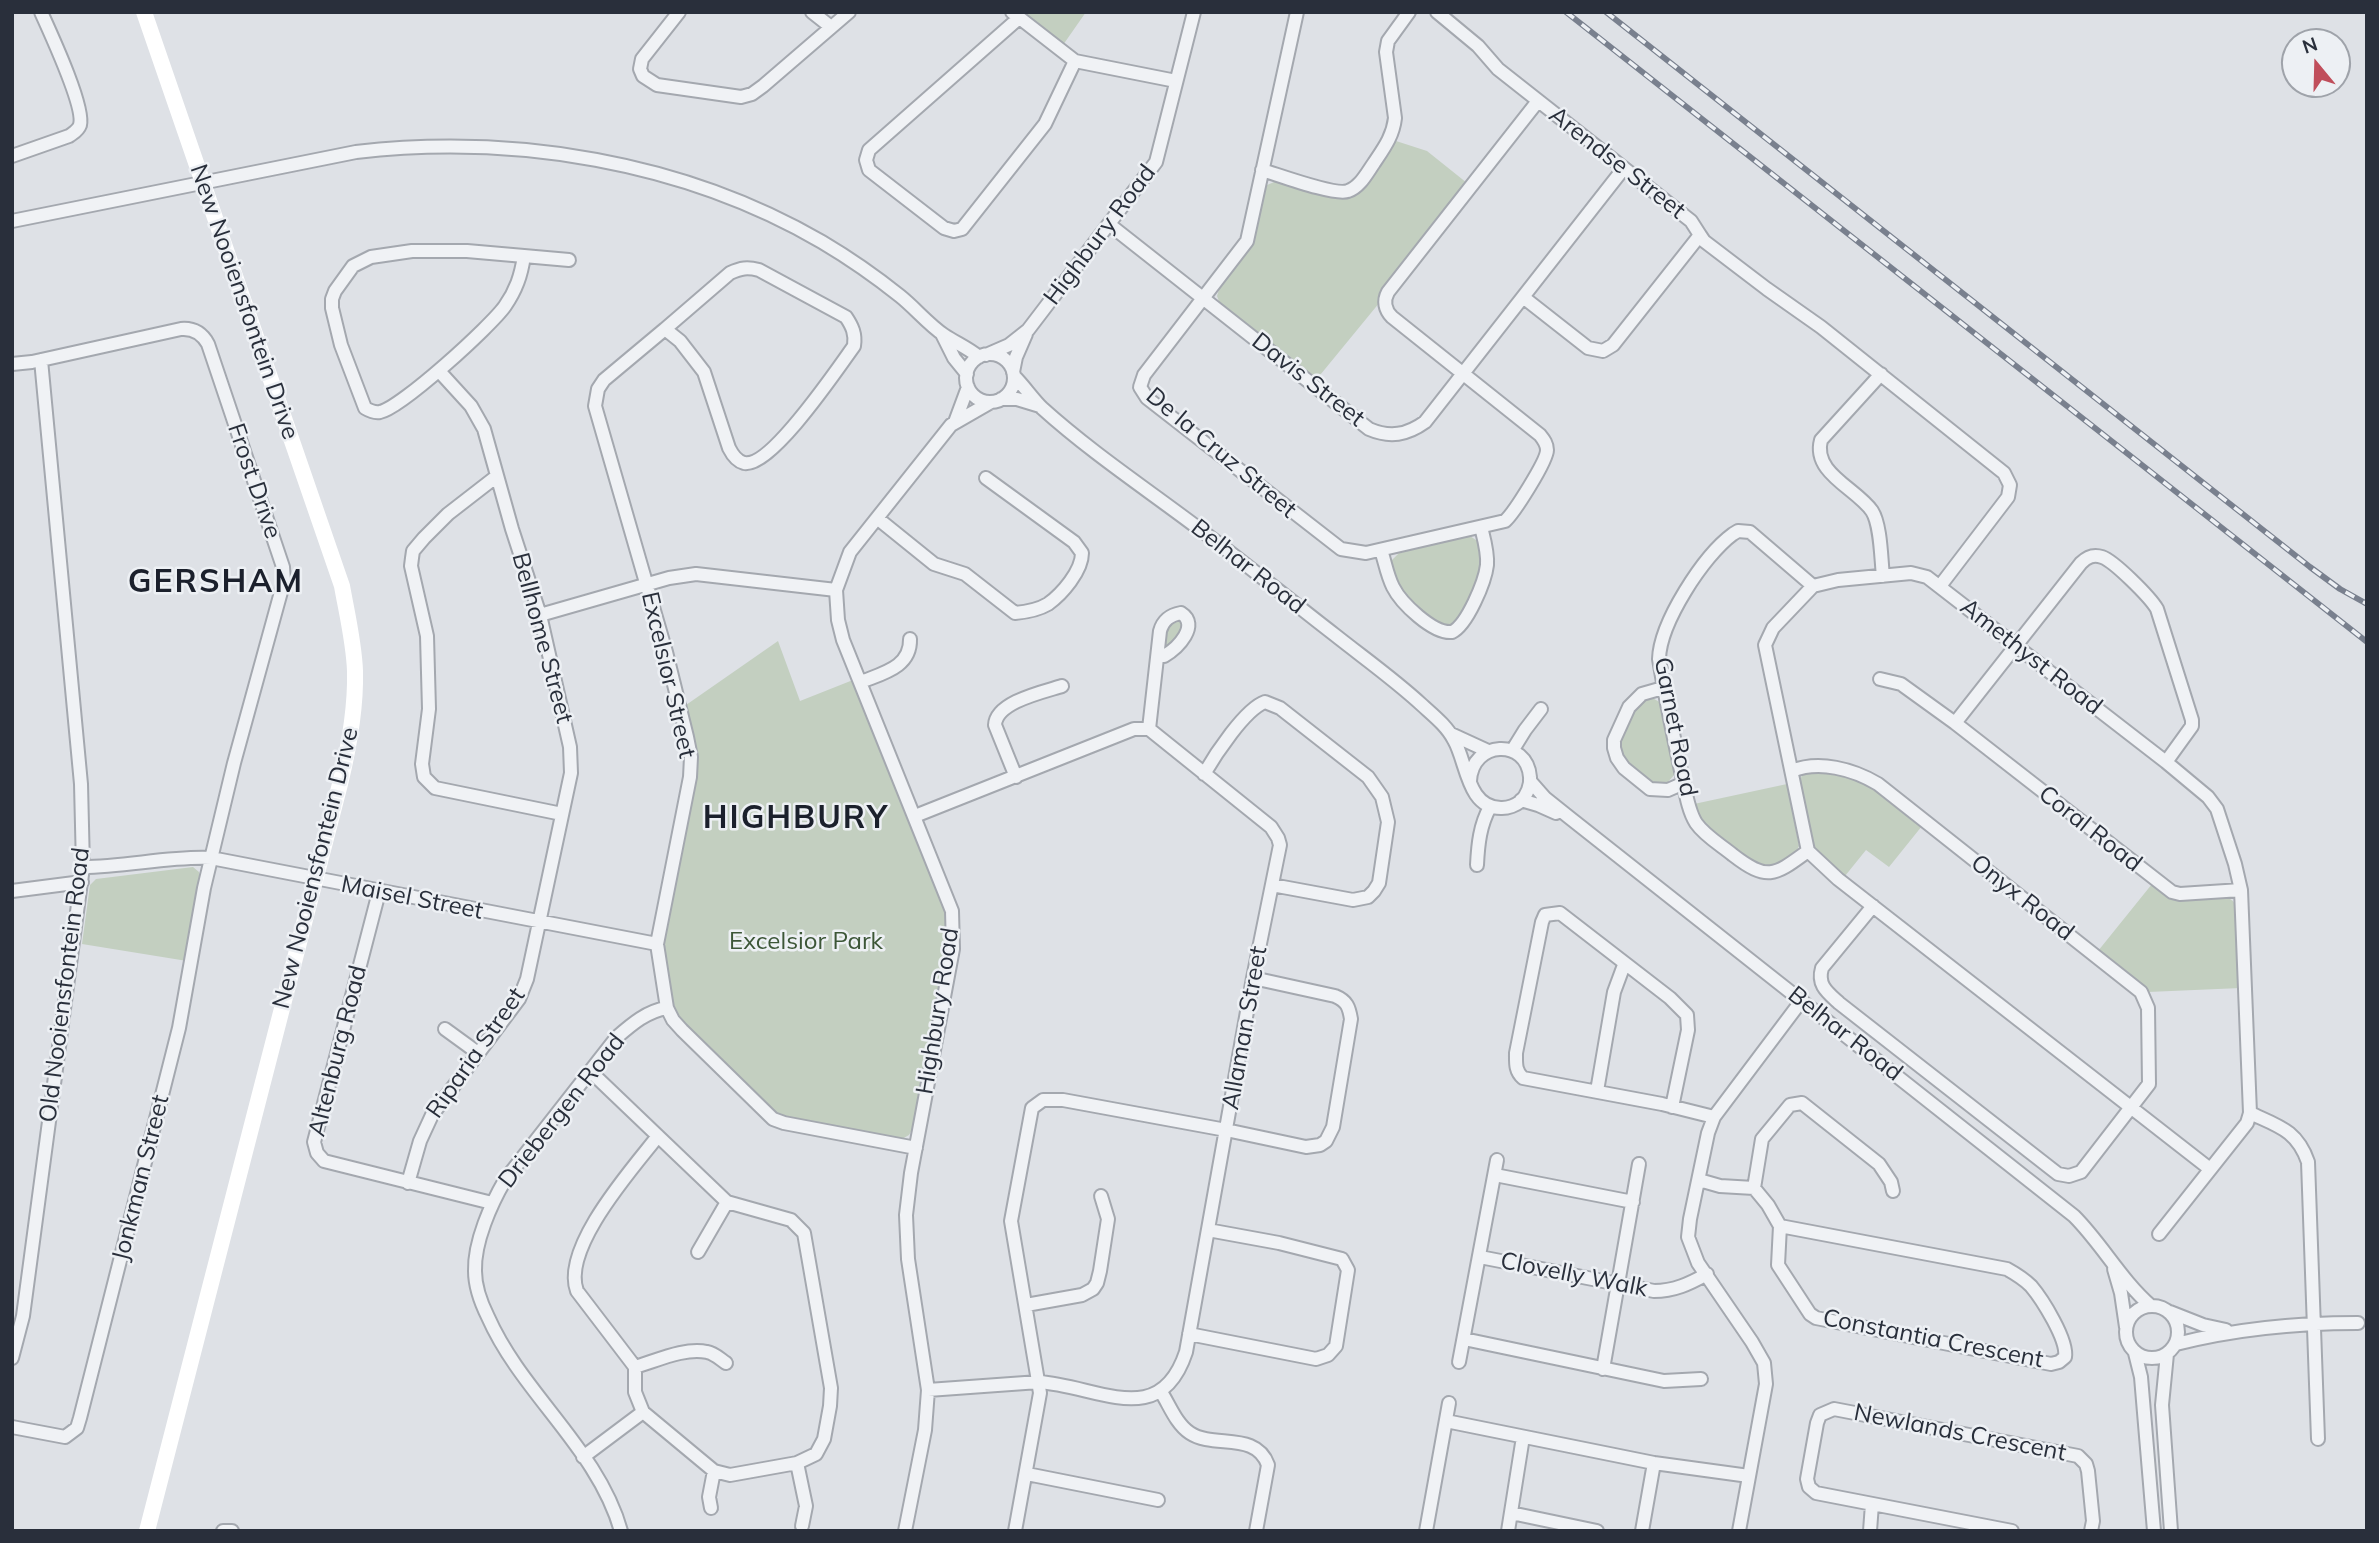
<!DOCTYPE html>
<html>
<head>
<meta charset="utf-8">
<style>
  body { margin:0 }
  #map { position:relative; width:2379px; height:1543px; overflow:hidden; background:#dee1e6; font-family:Mulish,sans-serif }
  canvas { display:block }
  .frame { position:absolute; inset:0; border:14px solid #292f3b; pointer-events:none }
  .north { position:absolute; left:2281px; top:28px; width:70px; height:70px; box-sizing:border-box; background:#edf0f4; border:2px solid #9fa3aa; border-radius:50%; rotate:341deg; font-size:19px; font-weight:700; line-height:28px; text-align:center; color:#292f3b }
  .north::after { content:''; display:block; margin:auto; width:24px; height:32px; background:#c04e5b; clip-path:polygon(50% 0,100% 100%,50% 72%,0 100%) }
</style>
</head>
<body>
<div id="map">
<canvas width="2379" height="1543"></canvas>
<div class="frame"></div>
<div class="north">N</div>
</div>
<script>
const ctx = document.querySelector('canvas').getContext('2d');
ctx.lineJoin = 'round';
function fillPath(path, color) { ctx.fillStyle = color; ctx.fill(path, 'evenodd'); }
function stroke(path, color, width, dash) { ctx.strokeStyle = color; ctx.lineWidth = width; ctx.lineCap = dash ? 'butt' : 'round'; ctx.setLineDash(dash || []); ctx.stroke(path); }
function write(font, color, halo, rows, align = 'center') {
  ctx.font = font + ' Mulish,sans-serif'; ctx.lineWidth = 5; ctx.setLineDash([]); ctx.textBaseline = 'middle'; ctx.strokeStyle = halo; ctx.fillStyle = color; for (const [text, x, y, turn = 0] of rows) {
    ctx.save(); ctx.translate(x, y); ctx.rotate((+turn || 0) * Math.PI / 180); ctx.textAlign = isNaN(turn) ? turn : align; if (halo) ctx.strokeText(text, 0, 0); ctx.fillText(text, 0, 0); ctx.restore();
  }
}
const green = new Path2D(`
  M1022,12h64l-23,33z
  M1396,141l31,10 40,32 -87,119 -64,78 -96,-76 -3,-8 3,-10 32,-42 15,-59 12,-5 60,17 21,-10z
  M1470,536l9,6c6,34 -7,50 -20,79l-6,5 -12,1c-22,-17 -51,-35 -49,-67l7,-7z
  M1179,618l5,8 -17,23 -4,2 1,-19 10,-13z
  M778,641l22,60 53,-21 92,233 2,16 -1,24 -33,175 -4,7 -7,4 -116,-20 -9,-4 -96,-93 -8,-15 -10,-58 33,-186 -10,-58z
  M1651,697l10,6 14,71 -9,10 -12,1 -29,-21 -7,-23 19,-39z
  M1818,768l51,17 53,41 -33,41 -23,-17 -21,26 -32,-28 -15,-65 5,-9z
  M1787,784l12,62 -3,7 -23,16 -17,-2 -55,-45 -7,-18z
  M193,867l6,5 2,10 -14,79 -105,-17 8,-59 6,-6z
  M2152,884l75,13 6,4 4,7 4,80 -93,4 -50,-41z`);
const street = new Path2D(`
  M679,12l-37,47 -2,10 3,7 14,9 84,12 11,-3 11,-8 86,-74
  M812,12l19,15
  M1012,12l63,49 101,20
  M1297,12l-50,229 -103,134 -4,12 7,11 194,151 25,4 139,-32c9,-8 42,-60 42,-71 0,-6 -3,-10 -7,-15l-148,-118c-7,-7 -9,-16 -4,-25l150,-191
  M1437,12l41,34 20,23 193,152 9,14 -87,110 -10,6 -15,-3 -65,-51
  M1019,18l-150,132 -3,10 3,10 75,58 10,3 8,-2 83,-105 30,-63
  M12,156l57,-20c4,-3 9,-5 11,-11 5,-18 -30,-93 -39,-113
  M1262,170c17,5 73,26 86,21 12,-4 19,-18 26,-28 10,-15 19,-27 21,-45l-9,-66 2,-11 21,-29
  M12,221l344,-69c158,-18 327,9 466,90 27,16 53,34 78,54 15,12 28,28 44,39 12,8 24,13 35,22
  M1110,225l259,204c21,9 38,6 56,-7l199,-254
  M1700,235l4,6 63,48 54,38 183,146 6,12 -2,12 -68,89
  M524,256l-57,-5h-55l-41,6 -18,9 -18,25 -3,8v9l9,37 24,63c5,3 9,5 15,4 21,-4 111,-86 125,-106 11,-16 16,-30 19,-50l45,4
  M665,329l65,-56c11,-5 17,-6 29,-3l87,47c6,9 10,17 8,29 -16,22 -83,122 -110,117 -8,-2 -12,-9 -15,-15l-25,-76 -24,-31 -15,-12 -61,51 -6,9 -3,17 71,246 21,85 4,20 -1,20 -33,167 10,64 6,12 9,10 91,89 11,4 132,25
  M942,334l12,24 13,16
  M966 378a24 24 0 1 1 48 0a24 24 0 1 1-48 0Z
  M986,355l23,-10 19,-15 128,-168 38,-150
  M12,364l20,-2 149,-33c12,-1 21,4 27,15l75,223 1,14 -50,182 -30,125 -25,140 -99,390 -3,10 -12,9 -53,-10
  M1013,372l3,-15 10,-23
  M1881,374l-60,66c-9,33 35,48 51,71 9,14 9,48 11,65
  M1014,376c10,10 18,22 28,32 51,46 109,84 164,126 44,33 86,68 129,101 29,23 60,45 87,70 11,10 25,21 32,35 13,22 13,69 48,68 6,0 14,-3 19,-7 6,-6 10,-16 9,-24 -3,-39 -58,-37 -60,4
  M1001,399h16l23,7
  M955,422l13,-35
  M497,476l-49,38 -24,24 -11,13 -1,7 -1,8 16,70 2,73 -7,55 2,13 11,11 127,26
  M877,518l57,46 31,10 50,39c11,-1 23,-3 33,-9 14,-10 34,-33 34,-51l-8,-11 -88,-64
  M1381,550c4,12 6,25 12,37 8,16 40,47 59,45 15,-7 33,-50 35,-67 1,-13 -3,-26 -6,-38
  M540,615l129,-37 27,-4 140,16
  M1880,679l21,5 54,39 217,169 8,2 61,-4
  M861,682c22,-9 50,-15 49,-43
  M1663,688l-21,6 -13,13 -15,33v8l3,10 7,10 26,21 18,1 16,-7
  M1955,723l126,-160c6,-6 12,-9 21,-6 12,4 48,40 55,52l35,111v6l-26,36
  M1149,729l11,-98c3,-11 10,-16 21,-18 19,12 -3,35 -17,43l-6,-1
  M1451,734l37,17
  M1512,751l13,-21 16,-21
  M1792,771c27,-11 61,-2 86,13l263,208 7,16 1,76 -68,88 -12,4 -11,-2 -219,-171c-12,-11 -22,-18 -17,-35l51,-62
  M1204,774c11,-19 41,-65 61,-72l15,6 88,69 14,20 6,25 -9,61 -5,8 -6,6 -15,3 -81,-15
  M1016,777l-21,-52c1,-23 48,-33 67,-39
  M1530,781l15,17 25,20 504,398c28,28 47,64 77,90
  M1521,800l17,5 18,8
  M915,816l219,-87h15l122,98 7,11 2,7 -27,133 -67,374c-26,79 -88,34 -147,30l-111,8
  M1808,851c-33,24 -40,31 -75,4 -12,-10 -28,-19 -37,-32 -9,-14 -11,-36 -15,-52 -8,-37 -16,-74 -22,-112 1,-36 44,-103 74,-125l5,-3 12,1 63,54
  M1477,865c1,-21 3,-40 13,-58
  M83,867c43,0 86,-11 128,-9l446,86
  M12,891l70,-9
  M379,892l-65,250 3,11 7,8 168,42
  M445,1029l33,24
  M591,1072l136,130 64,18 13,13 27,155 -1,18 -6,33 -8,15 -19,9 -67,12 -16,-4 -71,-59 -8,-20v-25l-58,-76c-16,-43 56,-123 81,-155
  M1597,1091l17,-99 10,-27
  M1672,1107l16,-77 -1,-15 -17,-17 -110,-85 -15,2 -3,7 -26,131c0,10 -1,18 7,25l139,26 52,13
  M2250,1113c28,13 47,17 58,49l10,277
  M1495,1175l138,27
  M1699,1180l21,6 34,2 14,17 12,21 -2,39 32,49 6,4 235,46 8,-2 6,-5c3,-17 -23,-58 -34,-71 -7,-7 -15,-12 -24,-17l-227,-43
  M408,1183l12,-42 12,-26 87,-116 8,-20 44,-206 -1,-26 -30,-132 -28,-86 -28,-100 -13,-23 -32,-35
  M1754,1188l8,-49 28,-34 12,-2 77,61 12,18 2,9
  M2159,1234l88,-111 3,-10 -9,-223 -6,-26 -18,-55 -9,-12 -42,-35 -239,-185 -16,-4 -73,7 -25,6 -40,42 -8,17 43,206 30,28 372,290
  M698,1252l29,-50
  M1480,1257l174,34c20,0 35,-7 53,-17
  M2114,1269l7,24 5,34
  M1026,1305l56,-10 11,-6 4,-6 3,-12 8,-52 -7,-23
  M2126 1332a26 26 0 1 1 52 0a26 26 0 1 1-52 0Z
  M2170,1312l33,13 23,5
  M1189,1334l127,25 12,-4 8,-9 12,-76 -6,-11 -63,-16 -71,-13
  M1464,1339l200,42 37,-2
  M2176,1344c59,-15 121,-21 182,-21
  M2135,1353l6,24 13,154
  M2167,1354l-5,51 9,126
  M12,1358l11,-42 60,-449 -2,-83 -40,-424
  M1459,1362l38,-202
  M635,1367c21,-6 50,-20 72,-15 7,1 13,7 19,11
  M1603,1369l36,-205
  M1161,1392c8,12 15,32 29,41 24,16 66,-2 78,32l-12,66
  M1446,1421l208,42 95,13
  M583,1457l60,-45
  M797,1463l9,43 -4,20
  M1027,1474l131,26
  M711,1508l-2,-11 5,-26
  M1511,1513l86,18
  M223,1531h9
  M621,1531c-23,-82 -99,-137 -133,-214 -7,-14 -13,-30 -13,-46 -1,-29 16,-67 30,-91l112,-143c15,-13 30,-26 50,-29
  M905,1531l20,-101 3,-40 -20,-131 -2,-44 5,-42 42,-224 -1,-38 -109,-271 -5,-20 -2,-30 14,-38 101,-127 40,-23
  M1015,1531l25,-138 -29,-172 21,-113 11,-8h20l163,30 80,17 14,-2 6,-4 7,-14 18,-108c-2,-12 -4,-18 -16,-23l-82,-18
  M1426,1531l23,-128
  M1508,1531l15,-94
  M1642,1531l12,-68
  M1739,1531l27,-147 -2,-21 -12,-21 -54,-79 -10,-26 2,-18 18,-86 6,-16 88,-117
  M1870,1531l2,-27
  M2012,1531l-196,-38 -7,-6 -2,-8 10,-56 3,-8 14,-6 244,47 8,8 2,7 5,50 -2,10`);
const secondary = new Path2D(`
  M144,12l198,574c5,28 12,57 13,85 1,39 -6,76 -15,113l-193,747`);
const rail = new Path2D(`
  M1566,12l801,630
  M1606,12l704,555 30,22 27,15`);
const streetNames = [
  ["Arendse Street",1617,163,38],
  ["Highbury Road",1100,235,-53],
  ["New Nooiensfontein Drive",244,302,71],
  ["Davis Street",1308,380,38],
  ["De la Cruz Street",1221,453,40],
  ["Frost Drive",254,481,71],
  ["Belhar Road",1248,567,38],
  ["Bellhome Street",542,638,75],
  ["Amethyst Road",2031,657,38],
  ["Excelsior Street",668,675,77],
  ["Garnet Road",1675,727,79],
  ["Coral Road",2090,829,38],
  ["New Nooiensfontein Drive",316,868,-76],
  ["Maisel Street",412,898,11],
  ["Onyx Road",2022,898,38],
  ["Old Nooiensfontein Road",65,985,-83],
  ["Highbury Road",938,1011,-81],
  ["Allaman Street",1245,1028,-80],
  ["Belhar Road",1845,1034,38],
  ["Altenburg Road",338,1051,-76],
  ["Riparia Street",476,1053,-55],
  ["Driebergen Road",562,1111,-52],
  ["Jonkman Street",141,1178,-76],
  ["Clovelly Walk",1574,1275,11],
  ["Constantia Crescent",1933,1339,11],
  ["Newlands Crescent",1960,1433,11]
];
const parkNames = [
  ["Excelsior Park",806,942]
];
const districtNames = [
  ["GERSHAM",216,582],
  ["HIGHBURY",796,818]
];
fillPath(green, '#c3cfc0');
stroke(street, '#a4a8af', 16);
stroke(street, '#f0f2f5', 12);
stroke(secondary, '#fff', 16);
stroke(rail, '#79808e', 6);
stroke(rail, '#edf0f4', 3.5, [10]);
write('24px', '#292f3b', '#edf0f4', streetNames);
write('24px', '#3c5637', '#edf0f4', parkNames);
ctx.letterSpacing = '2px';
write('bold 32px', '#1b202c', '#edf0f4', districtNames);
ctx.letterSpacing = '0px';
</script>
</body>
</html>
